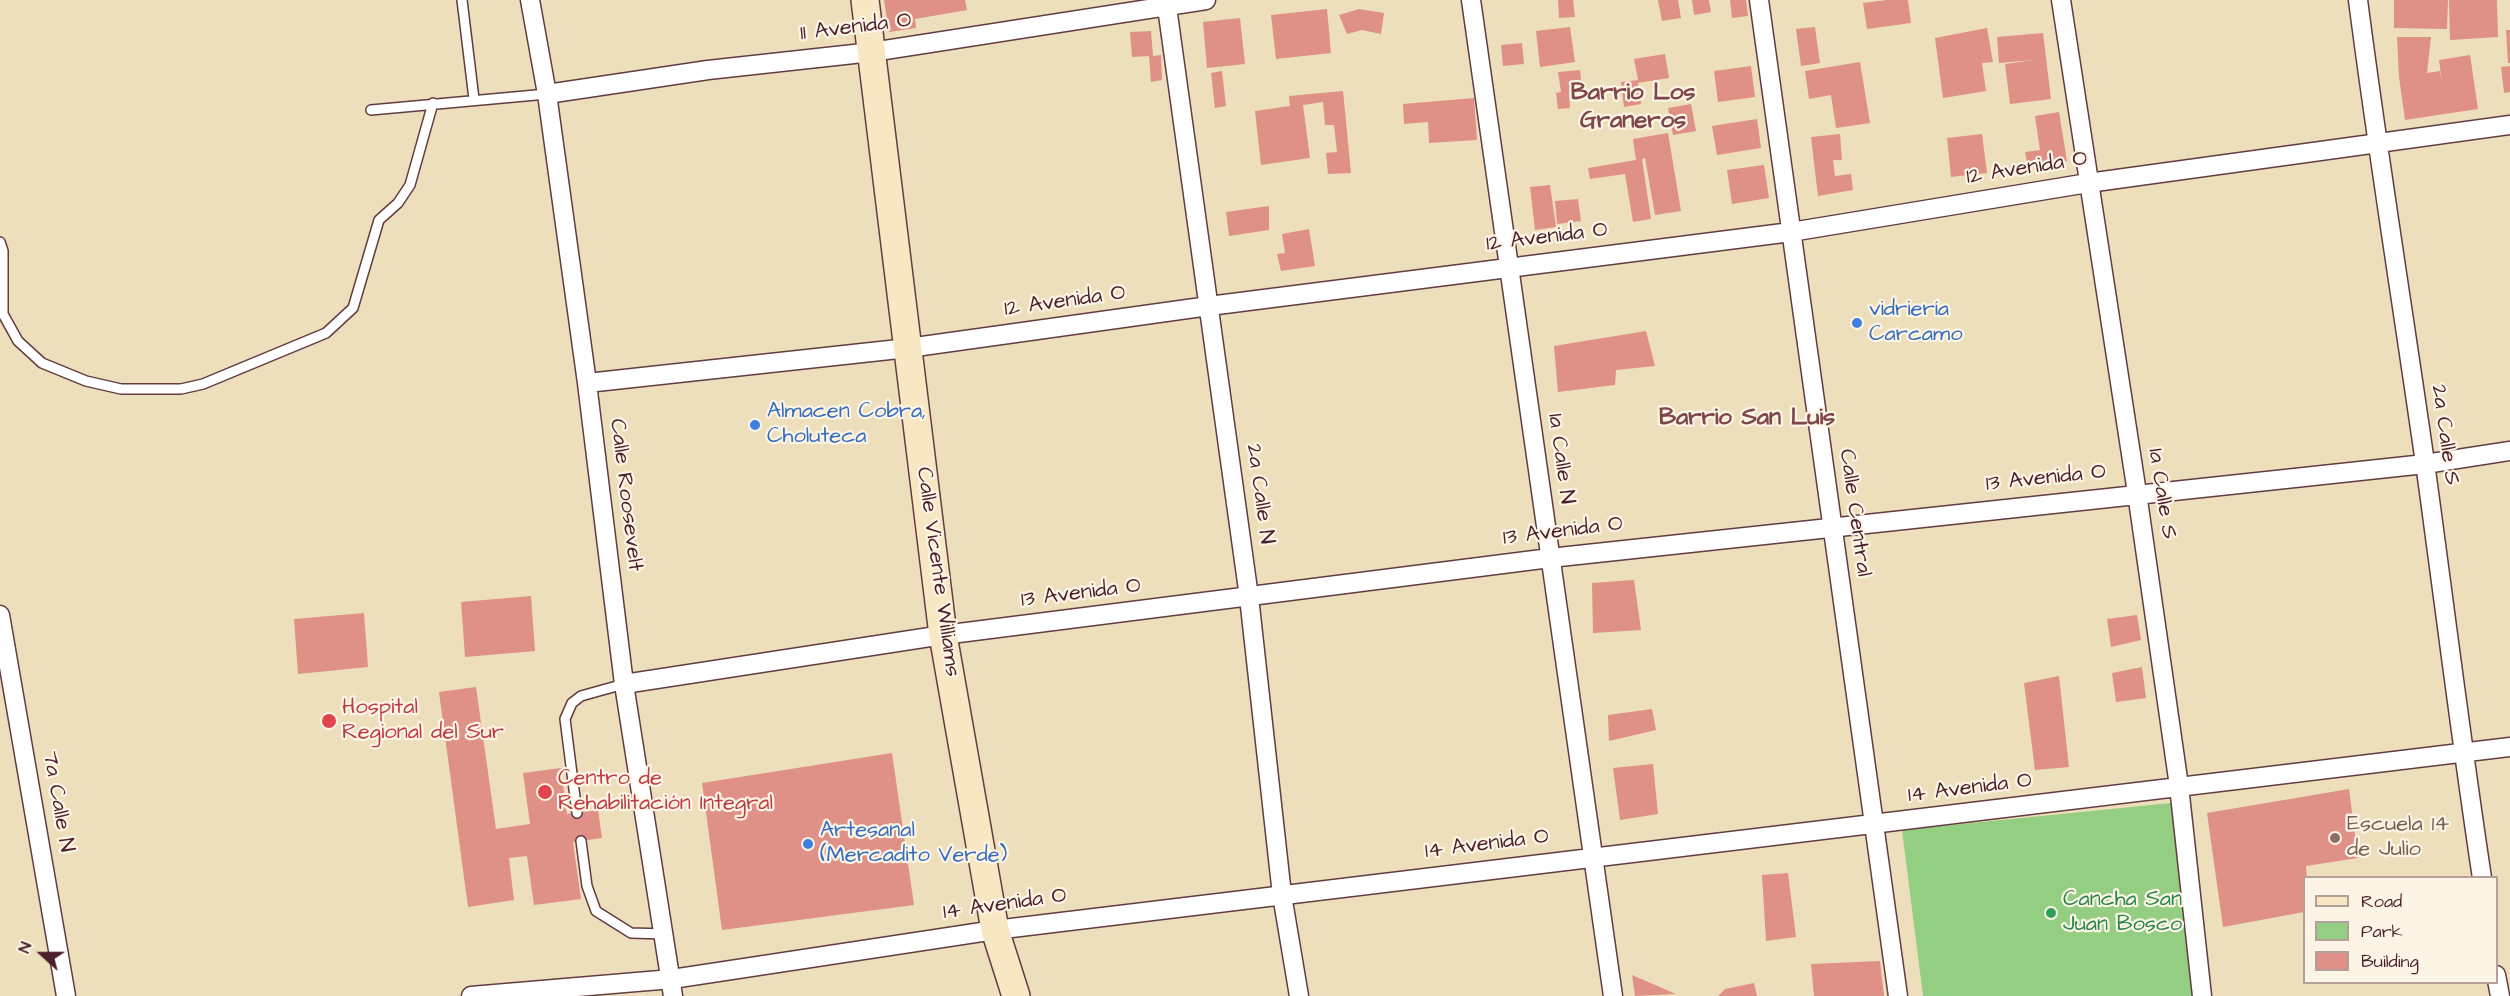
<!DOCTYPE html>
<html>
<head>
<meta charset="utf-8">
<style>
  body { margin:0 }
  #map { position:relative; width:2510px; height:996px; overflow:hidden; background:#eddfbc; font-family:"Architects Daughter",sans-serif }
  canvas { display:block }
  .legend { position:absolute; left:2303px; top:876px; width:195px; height:108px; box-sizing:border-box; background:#fcf5e5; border:2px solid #b59f9b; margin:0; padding:8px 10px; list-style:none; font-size:18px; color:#4a1f2b }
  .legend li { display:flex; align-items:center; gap:12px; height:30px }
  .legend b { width:30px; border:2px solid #b59f9b }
  .north { position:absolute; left:12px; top:924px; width:60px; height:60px; -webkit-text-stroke:4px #fcf5e5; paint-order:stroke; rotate:291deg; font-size:16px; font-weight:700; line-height:24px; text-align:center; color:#4a1f2b }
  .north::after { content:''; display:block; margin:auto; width:21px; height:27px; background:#4a1f2b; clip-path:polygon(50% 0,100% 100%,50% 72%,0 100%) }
</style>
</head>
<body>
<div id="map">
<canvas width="2510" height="996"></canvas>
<ul class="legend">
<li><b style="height:8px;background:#f7e8c3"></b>Road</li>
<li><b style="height:16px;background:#93ce82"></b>Park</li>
<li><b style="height:16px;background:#df9087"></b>Building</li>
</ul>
<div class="north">N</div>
</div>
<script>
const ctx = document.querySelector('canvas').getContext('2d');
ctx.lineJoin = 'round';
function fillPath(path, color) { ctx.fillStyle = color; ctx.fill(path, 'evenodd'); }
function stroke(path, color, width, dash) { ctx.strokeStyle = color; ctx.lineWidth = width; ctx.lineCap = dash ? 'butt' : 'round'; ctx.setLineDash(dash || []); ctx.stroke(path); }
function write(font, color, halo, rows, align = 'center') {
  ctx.font = font + ' "Architects Daughter",sans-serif'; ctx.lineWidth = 4.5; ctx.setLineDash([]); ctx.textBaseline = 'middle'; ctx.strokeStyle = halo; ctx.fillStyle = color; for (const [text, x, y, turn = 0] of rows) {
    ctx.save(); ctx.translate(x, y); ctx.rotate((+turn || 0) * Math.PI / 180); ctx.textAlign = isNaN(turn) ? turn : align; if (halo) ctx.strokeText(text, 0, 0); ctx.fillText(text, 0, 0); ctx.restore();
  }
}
const green = new Path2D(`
  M2171,803l33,193h-281l-21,-166z`);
const building = new Path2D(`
  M884,0h81l2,10 -52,9 1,9 -27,4z
  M1558,0h15l2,17 -16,1z
  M1658,0h20l3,18 -19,3z
  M1692,0h17l2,12 -17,3z
  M1730,0h16l2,16 -16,2z
  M1887,0h21l3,23 -44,6 -4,-26z
  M2394,0h54l-1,29 -53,-1z
  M2449,0h48l1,37 -48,3z
  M1327,9l4,44 -55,6 -5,-44z
  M1359,9l25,4 -3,21 -19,-4 -15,4 -8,-19z
  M1240,18l5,46 -38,4 -4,-46z
  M1570,27l5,35 -35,5 -4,-36z
  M1815,27l5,36 -19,3 -5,-37z
  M1987,28l6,34 -11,1 4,28 -43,7 -8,-60z
  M2506,30h4v33h-2z
  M1151,31l2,25 8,-1 1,25 -11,2 -2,-26 -17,1 -2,-25z
  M2043,33l8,66 -41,5 -5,-40 29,-4 -35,3 -2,-26z
  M2397,37h34l-4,36 13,-2 2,11 -3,-22 31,-5 8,54 -73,11 -6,-43z
  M1522,43l2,21 -21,2 -2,-21z
  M1665,54l4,24 -31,5 3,21 -17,3 -3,-25 17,-2 -4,-21z
  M1860,62l10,61 -34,5 -5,-33 -22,4 -4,-28z
  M1751,66l4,31 -37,5 -4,-31z
  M2510,66v26l-6,1 -3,-26z
  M1580,70l2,20 -13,2 1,16 -12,1 -2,-16 5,-1 -3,-20z
  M1222,71l4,35 -11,2 -4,-35z
  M1343,91l8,82 -23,1 -2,-21 11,-1 -3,-27h-9l-2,-23 -20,3 7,53 -49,7 -6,-54 35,-5 -1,-10z
  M1474,98l3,42 -48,3 -1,-21 -24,2 -1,-20z
  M1691,104l5,27 -23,4 -5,-27z
  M2059,112l8,49 -39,7 -3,-16 15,-2 -5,-34z
  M1757,119l4,29 -44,7 -5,-29z
  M1668,133l13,78 -26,4 -10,-57 -3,1 9,60 -18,3 -8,-48 -35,5 -2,-11 48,-8 -3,-21z
  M1840,134l2,26h-9l2,16 16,-2 2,16 -35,6 -7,-59z
  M1982,134l5,39 -36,4 -4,-39z
  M1764,165l5,33 -37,6 -5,-34z
  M1550,185l6,42 -21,3 -5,-43z
  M1578,199l3,22 -24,3 -2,-23z
  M1269,206v24l-40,6 -3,-24z
  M1309,229l6,37 -34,5 -4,-17 8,-1 -3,-19z
  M1646,331l9,35 -39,4 -1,15 -57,7 -4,-46z
  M1634,580l7,50 -48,3 -1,-50z
  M531,596l4,55 -70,6 -4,-55z
  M364,613l4,54 -70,7 -4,-55z
  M2137,615l4,25 -30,7 -4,-28z
  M2142,667l4,31 -30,4 -4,-29z
  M2059,676l10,91 -34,3 -11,-87z
  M476,687l20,142 34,-5 -7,-51 38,-5 6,46 31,-4 4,28 -29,4 8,57 -47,6 -7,-49 -18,2 5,42 -46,7 -29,-215z
  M1652,709l4,21 -47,11 -1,-26z
  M892,753l22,152 -192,25 -20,-147z
  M1653,764l5,50 -38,6 -7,-52z
  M2349,789l9,69 -52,8 1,12h-3v34l-81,15 -16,-114z
  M1788,873l8,64 -30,4 -4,-66z
  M1880,961l4,35h-70l-3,-32z
  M1632,975l44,19 -41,2z
  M1754,983l3,13h-39l7,-7z`);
const service = new Path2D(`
  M462,0l12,99
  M371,110l176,-16
  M0,242l3,9v63l15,27 24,22 44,18 35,8h60l22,-5 123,-51 27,-25 26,-88 19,-17 12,-18 23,-82
  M577,813l-12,-94 7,-16 9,-7 43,-12
  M581,841l6,45 9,25 35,22 34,1`);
const minor = new Path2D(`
  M530,0l17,94 40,289 37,301 49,312
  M1166,0l83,597 33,298 17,101
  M1471,0l142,996
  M1759,0l139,996
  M2061,0l76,493 42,293 23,210
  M2358,0c20,155 45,309 67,463 19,138 36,277 57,415
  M547,94l161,-24 164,-18 334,-52
  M587,383l321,-35 301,-42 582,-74 297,-49 422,-58
  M0,615l66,381
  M624,684l319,-49 607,-77 875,-94 85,-13
  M2496,975l4,21
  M471,996l201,-17 323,-49 1515,-183`);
const secondary = new Path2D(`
  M865,0l78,635 52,295 21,66`);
const markers = [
  [1857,323,6,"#3f7fe0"],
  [755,425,6,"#3f7fe0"],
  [329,721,8,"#e0444e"],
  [545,792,8,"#e0444e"],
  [2335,838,6,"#8d6e63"],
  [808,844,6,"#3f7fe0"],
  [2051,913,6,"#2e9e5b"]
];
const streetNames = [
  ["11 Avenida O",856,28,-7],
  ["12 Avenida O",2027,169,-9],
  ["12 Avenida O",1547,238,-7],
  ["12 Avenida O",1065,302,-8],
  ["2a Calle S",2444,435,82],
  ["1a Calle N",1560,459,82],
  ["13 Avenida O",2046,479,-6],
  ["2a Calle N",1259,494,82],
  ["1a Calle S",2161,494,81],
  ["Calle Roosevelt",625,495,83],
  ["Calle Central",1854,513,82],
  ["13 Avenida O",1563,532,-7],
  ["Calle Vicente Williams",937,572,82],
  ["13 Avenida O",1081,594,-7],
  ["14 Avenida O",1970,789,-7],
  ["7a Calle N",57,802,80],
  ["14 Avenida O",1487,845,-7],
  ["14 Avenida O",1005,905,-8]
];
const shopNames = [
  ["vidriería",1869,310],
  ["Carcamo",1869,335],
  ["Almacen Cobra,",767,412],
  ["Choluteca",767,437],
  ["Artesanal",820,831],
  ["(Mercadito Verde)",820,856]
];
const healthNames = [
  ["Hospital",342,708],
  ["Regional del Sur",342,733],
  ["Centro de",558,779],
  ["Rehabilitación Integral",558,804]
];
const educationNames = [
  ["Escuela 14",2347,825],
  ["de Julio",2347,850]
];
const leisureNames = [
  ["Cancha San",2063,900],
  ["Juan Bosco",2063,925]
];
const neighbourhoodNames = [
  ["Barrio Los",1633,94],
  ["Graneros",1633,122],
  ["Barrio San Luis",1747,419]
];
fillPath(green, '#93ce82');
fillPath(building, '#df9087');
stroke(service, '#623c41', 12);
stroke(minor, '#623c41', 21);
stroke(secondary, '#623c41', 30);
stroke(service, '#fff', 9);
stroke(minor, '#fff', 18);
stroke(secondary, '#f7e8c3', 27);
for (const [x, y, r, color] of markers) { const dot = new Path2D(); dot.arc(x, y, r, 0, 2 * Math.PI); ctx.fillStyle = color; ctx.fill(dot); stroke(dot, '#fcf5e5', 2); }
write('22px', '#4a1f2b', '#fcf5e5', streetNames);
write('22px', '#366cbe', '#fcf5e5', shopNames, 'left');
write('22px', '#be3a42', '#fcf5e5', healthNames, 'left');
write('22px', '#785e54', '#fcf5e5', educationNames, 'left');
write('22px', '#27864d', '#fcf5e5', leisureNames, 'left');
write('bold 24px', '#7e474b', '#fcf5e5', neighbourhoodNames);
</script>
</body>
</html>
